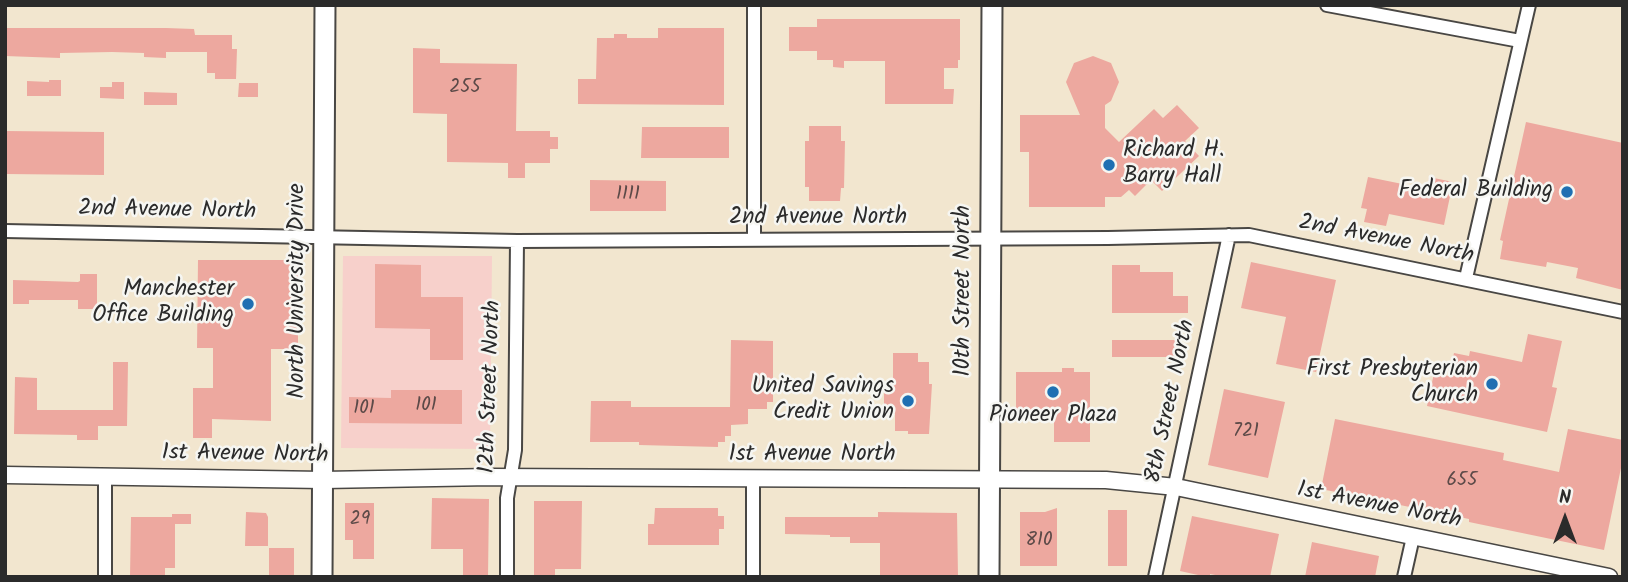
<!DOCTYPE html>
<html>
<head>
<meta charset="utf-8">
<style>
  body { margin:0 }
  #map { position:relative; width:1628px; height:582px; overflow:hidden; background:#f2e6cf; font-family:Kalam,sans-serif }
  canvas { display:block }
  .frame { position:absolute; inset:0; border:7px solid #2b2b2b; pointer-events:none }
  .north { position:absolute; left:1530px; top:484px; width:70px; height:70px; -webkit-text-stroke:5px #f6f6f2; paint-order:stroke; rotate:0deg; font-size:19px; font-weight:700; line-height:28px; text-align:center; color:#2b2b2b }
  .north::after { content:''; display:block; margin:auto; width:24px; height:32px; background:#2b2b2b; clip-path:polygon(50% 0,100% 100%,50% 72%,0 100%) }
</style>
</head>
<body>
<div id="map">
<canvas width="1628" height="582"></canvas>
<div class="frame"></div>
<div class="north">N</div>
</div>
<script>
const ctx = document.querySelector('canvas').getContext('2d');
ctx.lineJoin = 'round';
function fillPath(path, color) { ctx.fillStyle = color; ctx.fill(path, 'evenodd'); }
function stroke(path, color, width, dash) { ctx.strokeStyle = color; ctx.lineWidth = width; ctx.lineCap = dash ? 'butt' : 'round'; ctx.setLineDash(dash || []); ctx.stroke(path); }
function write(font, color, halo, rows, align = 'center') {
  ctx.font = font + ' Kalam,sans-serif'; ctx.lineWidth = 5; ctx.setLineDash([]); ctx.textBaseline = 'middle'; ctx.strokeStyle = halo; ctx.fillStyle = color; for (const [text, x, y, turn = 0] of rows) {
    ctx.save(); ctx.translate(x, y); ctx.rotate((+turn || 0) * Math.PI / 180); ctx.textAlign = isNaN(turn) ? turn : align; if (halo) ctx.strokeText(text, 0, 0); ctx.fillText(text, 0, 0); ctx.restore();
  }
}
const built = new Path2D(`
  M343,256h149l-2,193 -149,-1z`);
const building = new Path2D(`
  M817,19h143v41h-2v8h-14v21h10l-1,15h-68v-43h-41v7l-11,-1v-7h-16v-9h-28v-24h28z
  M5,28h161l28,1 1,6h37v14h5l-1,30h-21v-6h-8v-21h-41v6l-22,-1v-4l-32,-1 -52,1v5l-55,-2z
  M658,28h66v77l-146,-1v-25h18l1,-41h17v-4h13v4h31z
  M413,48l27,1v14l77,1 -1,67h34v6h8v12h-8v14h-25v15h-17v-15l-61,-1v-48l-34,-1z
  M1093,56l18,7 8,19 -8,19 -6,4v23l14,14 35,-33 9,9 14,-13 22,23 -14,13 14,15 -37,35 -11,-11 -16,16 -6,-6 -8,7h-16v10h-76v-55h-9v-37h60l-14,-33 8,-19z
  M49,80h12v16h-34v-15l22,1z
  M112,82h12v17l-24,-1v-11h12z
  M239,83h19v14h-20z
  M144,92l33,1v12h-33z
  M1526,122l97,21v147l-47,-12 2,-10 -31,-6 -1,5 -46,-8 3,-18 -3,-1z
  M809,126h32v15h4l-1,47h-3l-1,13h-31v-14h-4v-46h4z
  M642,127h87v31h-88z
  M5,131l99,1v43l-99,-1z
  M1368,177l59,12 2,-12 24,5 -9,43 -55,-11 -3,12 -22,-4 3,-13 -6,-1z
  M590,180l76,1v30h-76z
  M198,260h100v89h-27v72l-59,-2v19h-19v-50h20v-40h-16z
  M1251,262l85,18 -20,92 -40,-8 10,-47 -45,-9z
  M375,264l46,1v32h42v63h-33v-31l-55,-1z
  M1112,265h28v7h33v24h15v17h-76z
  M80,274h17v35h-19v-9h-49v4h-16v-24l65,2 2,-1z
  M1528,334l34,7 -10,46 5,1 -10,44 -120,-26 7,-33 15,3 5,-23 15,3 1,-5 52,11z
  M731,340l42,1v61h-6v7h-19v15l-17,1v11h-6v6h-7v5l-79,-2v-3h-49l1,-41h40v6h99z
  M1112,340h66v17h-66z
  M893,353h25v9h11v22h3l-3,50h-21v-3h-13v-17h-11v-25h9z
  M113,362h15l-1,64h-29v14h-21v-5l-63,-1 1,-57 22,1v32h76z
  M1062,368h12v4h16v70h-36v-31h-38v-39h46z
  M1224,389l61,13 -17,76 -60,-13z
  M391,390h71v34l-113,-1v-26l42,1z
  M1335,419l169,34 -1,7 56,12 9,-43 55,11v28h-2l-17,82 -135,-28v-3l-148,-30z
  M432,498l57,1 -1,78h-25v-28h-32z
  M534,501h48l-1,68h-26v8h-21z
  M345,503h29v56h-21v-19h-8z
  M655,508h63v8h6v13h-5v16h-71v-21h6z
  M1057,508v58h-37v-54h25z
  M1108,510h19v56h-19z
  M246,512l20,1 2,4v29h-23z
  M878,512l79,1 1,64h-78v-34h-30v-6h-20v-2l-45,-1v-17h93z
  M172,514h19v10h-16v44h-10v9h-35l1,-60h41z
  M1192,516l87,18 -9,43h-44l-16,-3v3h-3l-27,-6z
  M1312,542l67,14 -4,21h-70z
  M269,548h25v29h-25z`);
const minor = new Path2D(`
  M1327,5l193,36
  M5,231l512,10 591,-3 141,-3 374,77
  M754,240v-235
  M1466,278l63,-273
  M105,476v101
  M507,577v-79l8,-48 2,-209
  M753,577v-99
  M1155,577l74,-342
  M1404,577l9,-40`);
const tertiary = new Path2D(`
  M5,475l318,5 168,-3 615,3 70,7 433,90`);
const primary = new Path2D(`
  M322,577l3,-572
  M989,577l3,-572`);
const markers = [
  [1109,165,7,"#1f6fb2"],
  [1567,192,7,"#1f6fb2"],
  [248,304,7,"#1f6fb2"],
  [1492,384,7,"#1f6fb2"],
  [1053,392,7,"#1f6fb2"],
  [908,401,7,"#1f6fb2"]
];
const numberNames = [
  ["255",465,89],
  ["1111",628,196],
  ["101",426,407],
  ["101",364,410],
  ["721",1246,433],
  ["655",1462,482],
  ["29",360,521],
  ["810",1039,542]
];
const poiNames = [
  ["Richard H.",1123,152,"left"],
  ["Barry Hall",1123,178,"left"],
  ["Federal Building",1553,192],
  ["Manchester",234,291],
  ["Office Building",234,317],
  ["First Presbyterian",1478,371],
  ["Church",1478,397],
  ["United Savings",894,388],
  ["Credit Union",894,414],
  ["Pioneer Plaza",1053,417,"center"]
];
const streetNames = [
  ["2nd Avenue North",167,212,1],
  ["2nd Avenue North",818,219],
  ["2nd Avenue North",1386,241,11],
  ["North University Drive",299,291,-90],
  ["10th Street North",965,291,-90],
  ["12th Street North",492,387,-88],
  ["8th Street North",1172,402,-78],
  ["1st Avenue North",245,456,1],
  ["1st Avenue North",812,456],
  ["1st Avenue North",1379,507,11]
];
fillPath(built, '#f7d0cb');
fillPath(building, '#eda89f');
stroke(minor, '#494744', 16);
stroke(tertiary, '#494744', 19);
stroke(primary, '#494744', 23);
stroke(minor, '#fff', 12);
stroke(tertiary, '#fff', 16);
stroke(primary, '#fff', 19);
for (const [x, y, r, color] of markers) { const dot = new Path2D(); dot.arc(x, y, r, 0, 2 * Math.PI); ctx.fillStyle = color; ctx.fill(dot); stroke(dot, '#f6f6f2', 2.5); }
write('19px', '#5c4a48', null, numberNames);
write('23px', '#2b2b2b', '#f6f6f2', poiNames, 'right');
write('23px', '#2b2b2b', '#f6f6f2', streetNames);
</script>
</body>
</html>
